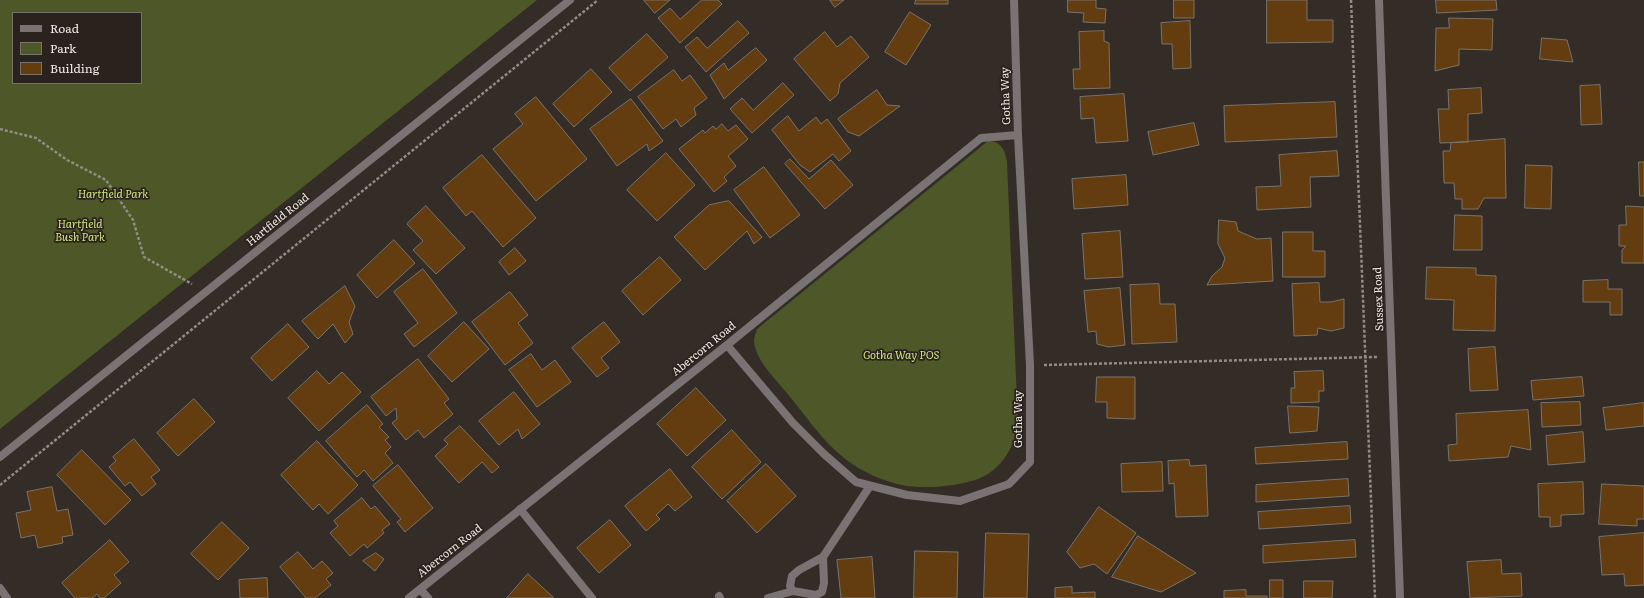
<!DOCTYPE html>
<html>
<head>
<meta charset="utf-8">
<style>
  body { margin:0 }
  #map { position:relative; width:1644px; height:598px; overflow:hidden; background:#342d27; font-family:Literata,serif }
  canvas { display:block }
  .legend { position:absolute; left:12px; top:12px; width:130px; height:72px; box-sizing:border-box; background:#2a231d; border:1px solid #78726d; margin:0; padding:5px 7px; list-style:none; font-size:12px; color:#eee9e5 }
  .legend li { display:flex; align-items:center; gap:8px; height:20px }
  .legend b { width:20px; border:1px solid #78726d }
</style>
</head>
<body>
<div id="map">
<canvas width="1644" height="598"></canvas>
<ul class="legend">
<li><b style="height:5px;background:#797373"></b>Road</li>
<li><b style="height:11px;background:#4e5727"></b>Park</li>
<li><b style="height:11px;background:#633c0f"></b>Building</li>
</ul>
</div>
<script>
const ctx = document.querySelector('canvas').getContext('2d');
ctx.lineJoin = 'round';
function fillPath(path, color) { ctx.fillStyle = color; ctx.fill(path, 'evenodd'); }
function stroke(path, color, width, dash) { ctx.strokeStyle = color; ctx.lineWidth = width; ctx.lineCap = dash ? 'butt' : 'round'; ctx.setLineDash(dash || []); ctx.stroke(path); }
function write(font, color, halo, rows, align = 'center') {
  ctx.font = font + ' Literata,serif'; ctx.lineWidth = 3.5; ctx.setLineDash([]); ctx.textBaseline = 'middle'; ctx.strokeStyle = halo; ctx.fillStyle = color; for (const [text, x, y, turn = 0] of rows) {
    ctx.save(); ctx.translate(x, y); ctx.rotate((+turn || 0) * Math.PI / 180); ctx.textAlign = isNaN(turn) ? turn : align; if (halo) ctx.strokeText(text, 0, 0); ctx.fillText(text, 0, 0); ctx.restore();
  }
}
const green = new Path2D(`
  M0,0h537l-537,429zM13,13h128v70h-128z
  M988,141c13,0 17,9 19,21l11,264c-4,19 -13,37 -30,48 -18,12 -65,16 -86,11 -15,-3 -32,-10 -45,-18 -30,-18 -49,-49 -71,-75 -12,-15 -30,-31 -32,-51 0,-4 2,-8 3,-12z`);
const building = new Path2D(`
  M644,0h26l-15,13z
  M702,0h16l4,4 -42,39 -22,-25 12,-10 10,11z
  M830,0h14l-9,7z
  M916,0h32v4h-33z
  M1068,0h28v8l10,1 -1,14 -22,-1 1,-9 -16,-1z
  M1174,0h20v18h-20z
  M1267,0h40v20h26v22l-66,1z
  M1436,0h60l1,10 -60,3z
  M910,12l21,13 -25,40 -21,-13z
  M1449,18l44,1 -1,31 -33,-1v16l-24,6 1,-43h13z
  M738,21l11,12 -43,39 -21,-25 12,-10 10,11z
  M1190,21l1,47 -18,1 -1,-25h-10l-1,-21z
  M1104,31v10l5,2 1,45 -36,1 -1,-20h7l-1,-37z
  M825,32l12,15 14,-11 18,21 -29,26 -2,11 -8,7 -36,-42z
  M647,34l21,23 -38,34 -21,-23z
  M1542,38l25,2 6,22 -33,-3z
  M756,48l11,12 -43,39 -14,-24 14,-12 4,7z
  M591,69l21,23 -38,35 -21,-23z
  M674,70l8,11 8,-6 17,23 -13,10 2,7 -15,12 -5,-8 -13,10 -25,-32z
  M783,83l11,12 -42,38 -22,-24 12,-11 11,12z
  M1600,85l2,39 -21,1 -1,-39z
  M1481,88l1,25 -14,1v28l-28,1 -2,-34h11l-1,-19z
  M877,90l10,15 13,1 -41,30 -11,-4 -10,-13z
  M1124,94l4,47 -32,2 -2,-25 -13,1 -1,-22z
  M536,97l51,62 -51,42 -43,-52 30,-25 -8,-10z
  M631,99l32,42 -14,10 -2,-7 -30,22 -27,-37z
  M1335,102l2,35 -112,5 -1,-36z
  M788,116l11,15 17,-14 5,7 6,-5 24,32 -12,10 -6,-7 -23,18 -10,-7 -28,-35z
  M1194,123l5,22 -46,10 -5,-23z
  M722,124l6,7 8,-6 12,14 -20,17 8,10 -12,11 3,4 -13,11 -35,-43 24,-19 2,3 8,-7 3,3z
  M1505,139l1,59h-22l-6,11h-16v-10h-7l-1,-16h-10l-1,-32h7l1,-8z
  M1337,151l2,25 -29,1 1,30 -54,3 -1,-23 25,-1 -2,-31z
  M666,153l29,32 -38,36 -30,-31z
  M482,155l54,63 -33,29 -31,-36 -6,5 -23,-28z
  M790,159l19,20 22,-19 22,25 -28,24 -40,-45z
  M1639,162h5v34h-4z
  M1526,165l26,1 -1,43 -26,-1z
  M764,167l36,48 -30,23 -36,-48z
  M1126,175l2,30 -54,4 -2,-30z
  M729,201l33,36 -8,7 -7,-13 -42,39 -31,-33 35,-32z
  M426,206l39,42 -29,26 -23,-24 10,-9 -16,-17z
  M1626,206l18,1v56h-22v-13l4,-4h-7v-21h7z
  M1455,215l27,1v34h-28z
  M1219,220l17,2 2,9 19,8 14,-1 2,43 -66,4 5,-9 10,-9 3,-9 -7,-14z
  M1120,231l3,46 -38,2 -3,-45z
  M1283,232h30v19h12v26h-42z
  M394,240l21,23 -38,35 -20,-23z
  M515,248l11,13 -17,14 -10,-13z
  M660,257l21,23 -38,35 -21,-24z
  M1427,267l49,1v7l20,1 -1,55 -42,-1 1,-30 -28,-1z
  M423,269l34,44 -43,34 -10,-13 14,-11 -24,-31z
  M1608,280v9h14v26h-12v-13h-27v-21z
  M1319,283l1,19h11l13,-3v29l-13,3 -13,-3 -1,7 -23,1 -2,-52z
  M1159,284l1,20h15l2,38 -45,2 -2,-59z
  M345,286l10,20 -6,16 4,12 -8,9 -12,-19 -15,15 -16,-18z
  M1120,288l5,57 -16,2 -12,-3 -1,-13 -8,1 -4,-41z
  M510,292l18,23 -10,8 15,20 -28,22 -33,-43z
  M464,322l25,27 -37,33 -24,-26z
  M604,322l16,20 -19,16 8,10 -12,9 -25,-29z
  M288,324l21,23 -37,34 -21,-23z
  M1495,347l3,43 -28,1 -2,-42z
  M531,354l11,16 13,-10 16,22 -34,25 -28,-37z
  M418,359l31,40 -5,4 9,11 -29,24 -6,-8 -12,10 -14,-17 5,-4 -1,-11 -10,8 -15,-19z
  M317,371l12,13 13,-12 19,20 -42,39 -31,-33z
  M1323,371l1,20h-5v11l-28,1v-15h4l-1,-16z
  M1097,377h38v42l-28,-1v-16h-11z
  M1582,377l2,19 -51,4 -2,-19z
  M696,388l30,32 -39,36 -30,-32z
  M514,392l26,32 -18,15 -4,-10 -19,16 -20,-24z
  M194,399l21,23 -37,34 -21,-23z
  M1580,402l1,23 -39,2 -1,-24z
  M1644,403v23l-38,4 -3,-22z
  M367,405l16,19 -4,3 10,10 -4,3 6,7 -6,6 8,10 -20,18 -9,-11 -7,7 -31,-36z
  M1288,406l31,1 -2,24 -27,2z
  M1528,410l3,40 -20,-4 -3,11 -59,4 -1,-16 9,-1 -1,-30z
  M460,426l39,41 -7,6 -10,-11 -23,21 -24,-27 13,-12 -4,-4z
  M732,430l29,32 -39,37 -30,-32z
  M1583,432l2,30 -37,3 -2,-29z
  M134,439l26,31 -9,7 5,7 -14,12 -12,-14 -5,4 -16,-19 7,-6 -3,-4z
  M317,441l41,44 -30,29 -9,-10 -6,6 -32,-35z
  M1347,442l1,17 -92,5 -1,-16z
  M82,450l49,50 -26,25 -48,-50z
  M1189,460l1,6 16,-1 2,51 -32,1 -2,-34 -5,1 -1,-23z
  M1162,462l1,29 -41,1 -1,-28z
  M766,464l30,32 -39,37 -30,-32z
  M398,465l35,43 -28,24 -8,-10 4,-3 -28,-33z
  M670,469l22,28 -17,14 -7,-7 -12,11 4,4 -14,12 -21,-25z
  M1348,479l1,17 -93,6v-17z
  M1583,482l1,32 -23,1v11l-11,1v-10h-11l-1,-33z
  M1602,484l42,2v33h-7v7l-38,-2z
  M52,487l5,24 11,-2 5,26 -11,2 1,6 -25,5 -3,-13 -14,3 -5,-25 15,-3 -4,-18z
  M362,498l9,11 4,-3 15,18 -8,6 2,3 -17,15 -3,-4 -14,12 -20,-23 8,-7 -4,-5z
  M1350,506l1,17 -92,6 -1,-17z
  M1099,507l37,26 -29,41 -13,-10 -14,4 -13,-16z
  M610,520l21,25 -32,28 -22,-25z
  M222,522l27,26 -31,32 -27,-26z
  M986,533l43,1 -2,64h-43z
  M1644,533v52l-19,1 -1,-12 -22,1 -3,-38z
  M1138,536l58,37 -35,19 -49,-15z
  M110,540l19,22 -15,13 7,8 -17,15h-4l-3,-4 -5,4h-17l-13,-15z
  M1355,540l1,17 -93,6v-17z
  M915,551l43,1 -1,46h-43z
  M298,552l15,17 9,-8 11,12 -7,6 5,6 -16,13h-9l-26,-31z
  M376,553l8,6 -9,12 -12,-10z
  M872,557l3,41h-34l-4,-38z
  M1501,560l1,14 19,-1 1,23 -52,2 -3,-36z
  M528,574l26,24h-47z
  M267,578l1,20h-28l-1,-18z
  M1270,580h13v18h-13z
  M1304,581h29l-1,17h-28z
  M1072,587v6l23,-1v6h-40v-10z
  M1246,590v6h21v2h-43v-7z`);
const path = new Path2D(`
  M1351,0l24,598
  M0,129l36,9 31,22 39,20 27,40 11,37 48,27
  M1044,365l333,-8
  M0,485l598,-485`);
const service = new Path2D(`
  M520,509l72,89
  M823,557l-24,13 -7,6 -2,10 3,5 23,4 6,-3 2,-9 -1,-26 47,-71
  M719,596l1,2
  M768,598l25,-7`);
const minor = new Path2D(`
  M1379,0l21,598
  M727,345l66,78 31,31 32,28 51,13 53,6 49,-17 21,-22v-97l-12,-230 -4,-135
  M0,588l7,10
  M420,589l8,9
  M409,598l318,-253 254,-207 37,-3`);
const tertiary = new Path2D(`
  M0,457l570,-457`);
const streetNames = [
  ["Gotha Way",1006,96,-92],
  ["Hartfield Road",278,220,-39],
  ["Sussex Road",1379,299,-92],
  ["Abercorn Road",704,349,-39],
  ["Gotha Way",1019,419,-90],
  ["Abercorn Road",450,551,-38]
];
const parkNames = [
  ["Hartfield Park",113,195],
  ["Hartfield",80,225],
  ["Bush Park",80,238],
  ["Gotha Way POS",901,356]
];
fillPath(green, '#4e5727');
fillPath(building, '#633c0f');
stroke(building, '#7a736b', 1);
stroke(path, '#928c87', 2.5, [3, 2]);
stroke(service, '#797373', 8);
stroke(minor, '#797373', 8);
stroke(tertiary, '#797373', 8);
write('11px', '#eee9e5', '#2a231d', streetNames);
write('italic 11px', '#d0e47e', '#2a231d', parkNames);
</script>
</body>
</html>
